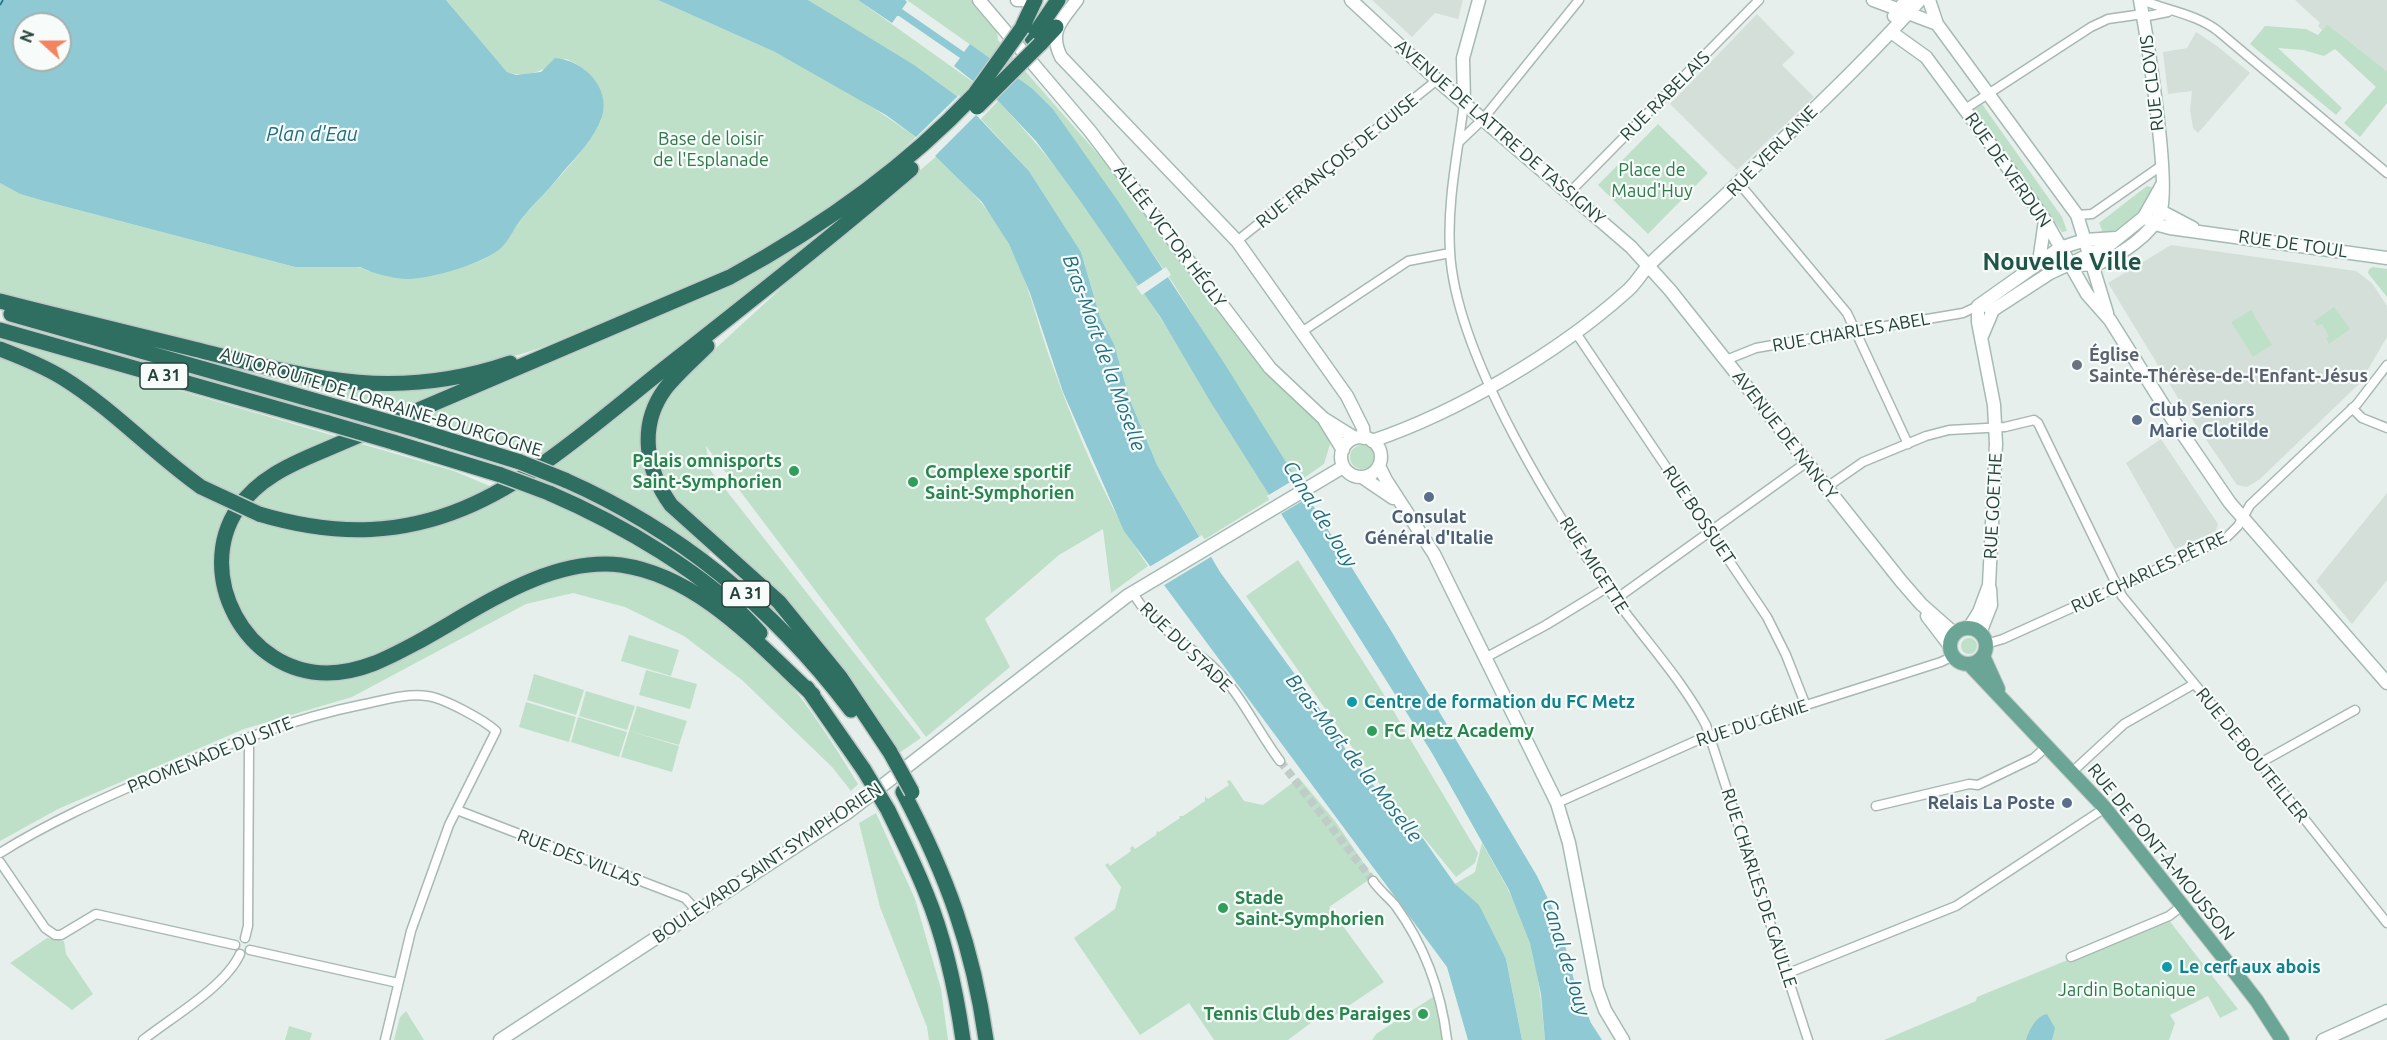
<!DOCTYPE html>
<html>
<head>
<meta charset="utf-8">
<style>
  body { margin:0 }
  #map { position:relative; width:2387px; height:1040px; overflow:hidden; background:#e6efeb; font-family:Ubuntu,sans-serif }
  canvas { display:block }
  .north { position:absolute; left:12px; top:12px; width:60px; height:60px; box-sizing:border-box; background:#f7fbf9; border:2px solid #a3b1ad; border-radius:50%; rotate:291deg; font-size:16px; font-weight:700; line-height:24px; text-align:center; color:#24423a }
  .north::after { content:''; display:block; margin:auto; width:21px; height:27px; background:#f4845f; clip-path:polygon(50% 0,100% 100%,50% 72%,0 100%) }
</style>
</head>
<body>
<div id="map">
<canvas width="2387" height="1040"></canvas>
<div class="north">N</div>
</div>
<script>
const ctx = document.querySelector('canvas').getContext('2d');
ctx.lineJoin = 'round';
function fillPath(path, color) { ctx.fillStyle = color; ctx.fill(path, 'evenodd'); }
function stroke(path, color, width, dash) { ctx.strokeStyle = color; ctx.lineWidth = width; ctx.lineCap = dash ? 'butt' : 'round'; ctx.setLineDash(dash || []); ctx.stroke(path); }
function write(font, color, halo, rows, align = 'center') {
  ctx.font = font + ' Ubuntu,sans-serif'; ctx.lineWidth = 4.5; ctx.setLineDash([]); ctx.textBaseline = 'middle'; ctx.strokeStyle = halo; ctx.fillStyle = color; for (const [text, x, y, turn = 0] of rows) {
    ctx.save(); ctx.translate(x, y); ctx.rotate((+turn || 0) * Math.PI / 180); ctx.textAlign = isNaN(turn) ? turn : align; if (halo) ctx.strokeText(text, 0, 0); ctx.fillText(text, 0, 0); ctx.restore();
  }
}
const built = new Path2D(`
  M1372,0h91l-5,19 -23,-6 -23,24z
  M2295,0h92v71l-60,-47 -5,6 -4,-4 2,-3z
  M1757,14l38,39 -13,12 32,32 -77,73 -67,-66z
  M2196,32l21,14 33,27 -52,60 -5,-5 -3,-18 2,-19 -24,3 -5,-42 24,-4z
  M2171,245l185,26 16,12 15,23v31l-27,46 -100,96 -13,8 -10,-2 -56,-82 -73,-120z
  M2161,439l57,85 -2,7 -41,18 -49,-86z
  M2387,493v87l-35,44 -36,-43z`);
const green = new Path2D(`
  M446,0h212l117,52 81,44 60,41 -43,40 -50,36 -95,57 -151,65 -43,15 -43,13 -83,15 -86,-5 -322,-79v-111l20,11 24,7 251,66c22,-1 53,-7 73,4 42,0 82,6 120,-14 17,-10 24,-27 36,-41 18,-21 73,-75 78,-100 3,-12 -2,-25 -9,-34 -8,-12 -13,-18 -27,-23 -22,8 -34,21 -59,13z
  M808,0h50l115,82 -14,16z
  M907,0h66l24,31 1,9 189,216 83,112 53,50 7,26 -6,20 -27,19 -124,-200 -120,-174 -20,-20z
  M2327,24l60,47v32l-27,34 -16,-14 32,-36 -41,-38 -11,7 -21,-6 -25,-2 64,60 -6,7 -86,-71 15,-18 41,3 12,6z
  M998,101c111,117 188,262 274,397l-70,43 -45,-76 -27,-65 -16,-56 -14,-27 -19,-65 -52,-81 -48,-52z
  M1982,104l80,113 5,14 -5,1 -88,-121v-5l2,2z
  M1658,124l50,49 -60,61 -50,-49z
  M937,156c27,27 54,53 72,88 20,38 28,80 43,120 25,69 54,141 96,202l-37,27 -8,-64 -44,26 -74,64 25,48 -84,70 -220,-291 5,25 210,267 -22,15c-63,-96 -129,-170 -216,-245l-9,8 40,32 -29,34c-19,-9 -40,-19 -61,-22 -53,-7 -114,20 -156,50l4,7c40,-22 81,-45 127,-48 25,-2 52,9 74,20 88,43 135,113 185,195l-7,7 -19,-24 -90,-87 -58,-44 -59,-29 -52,-14 -47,11 -174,93 -108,32 -186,80 -58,32v-503l454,133 57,24 57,-40 117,-94 5,11 125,-115z
  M2147,186l7,2c-11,21 -27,44 -53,46l1,-4 -3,-7z
  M810,237l4,2 -266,219 -109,-33 2,-4 -22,-6z
  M2373,267l14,2v28l-19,-24 1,-4z
  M2334,307l16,22 -21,15 -3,-5 3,-3 -7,-12 -5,2 -3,-5z
  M2251,310l21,35 -19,12 -22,-35z
  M162,348l185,39 147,-16 -87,40 -32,-8 -8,1z
  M1350 457a12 12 0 1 1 24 0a12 12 0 1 1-24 0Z
  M1298,560l80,125 100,168 -3,10 -19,14 -90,-110 -120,-171z
  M629,635l50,15 -8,26 -50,-15z
  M1961 646a8 8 0 1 1 16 0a8 8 0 1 1-16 0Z
  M646,670l51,14 -7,25 -51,-14z
  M534,674l50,16 -8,25 -49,-15z
  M586,691l49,15 -8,24 -48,-14z
  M526,702l50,15 -7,25 -50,-15z
  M637,706l50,15 -8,24 -50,-14z
  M578,717l49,15 -8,25 -48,-15z
  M629,731l50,15 -7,26 -51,-15z
  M1299,778l36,43 38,56 -44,30 55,75 -55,37 -5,-6 -36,27h-74l-25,-37 -49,32 -66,-97 41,-29 6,-22 -16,-22 3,-2 2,3 21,-15 -1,-3 3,-2 2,3 21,-14 1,-4 2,1 21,-14 -1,-2h4l22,-15v-5l3,3 21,-14 -2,-4 3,-1 14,21 19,4z
  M876,813l39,86 26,90 7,51h-19l-2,-13 -47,-120 -21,-84z
  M1482,843c18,32 38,64 48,100 9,32 12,65 15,97h-23l-16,-81 -51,-75 20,-12z
  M2168,919l70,90 -18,9 -12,-22 -38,19 5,8 -6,17h-285l92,-39 1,-4z
  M47,938l17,3 2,13 27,40 -21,16 -62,-47z
  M1436,995l7,45h-71l4,-6z
  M406,1011l18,29h-30l6,-23z
  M289,1026l23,7 -2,7h-25z`);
const water = new Path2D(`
  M0,0h446l61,72 9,3 25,-3 14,-14c28,2 56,29 47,59 -7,21 -26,40 -40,56 -12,16 -27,29 -39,44 -8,9 -13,22 -21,30 -18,17 -69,31 -94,32 -14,0 -36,-6 -48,-12h-65l-251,-66 -24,-7 -20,-11zM24,24h36v36h-36z
  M658,0h150l106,65 48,35 67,71 52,81 19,65 14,27 16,56 27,65 63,107 96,131 32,50 54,68 6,-4 47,67 24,21 27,54 16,81h-54l-21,-73 -323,-436 -61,-139 -33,-99 -21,-49 -27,-42 -66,-65 -30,-22 -111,-63z
  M858,0h47l2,2 -5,7 62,43 6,-8 63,45 20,20 67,95 106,162 164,263 147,247 22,46 16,62 16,39 11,17h-57l-4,-46 -11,-51 -21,-53 -77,-137 -222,-352 -49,-83 -80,-116 -45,-61 -38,-40 -44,-35 6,-8 -61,-42h-2l-5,7z
  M2047,1014l8,14 -3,12h-26c3,-10 10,-24 21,-26z`);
const pier = new Path2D(`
  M959,95l19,18 -44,44 -20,-18z
  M1166,267l5,8 -29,20 -6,-8z
  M1297,478l12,19 -30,18 -12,-19z
  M1202,535l12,20 -53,32 -15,-18z`);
const ferry = new Path2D(`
  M0,5l3,-5`);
const streetTunnel = new Path2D(`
  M1280,761l93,120`);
const street = new Path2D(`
  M2142,0c26,11 54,14 76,31l169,142
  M2143,17l25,-5
  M1464,103c-6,49 -17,98 -14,148 5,105 110,272 172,357 29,39 61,74 84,117l102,315
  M1965,109l126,-82 17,-8 35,-5
  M1459,142l24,-23 96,-119
  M1738,182l109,131 61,131
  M1569,193l190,-193
  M2077,215l15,-1 69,-48
  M1237,241l200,-161
  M1303,331l105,-70 42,-8
  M1576,333l191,284 19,38 20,51
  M1726,360l30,-12 23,-4 184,-31 15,-7 15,4
  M2352,408l10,10 25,10
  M1827,487l36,-25 63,-26 23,-6 56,-3 29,-7 4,3 84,173 138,167 127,160
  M1133,592c13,29 54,52 77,72 30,27 46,65 70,97
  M1616,599l191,-137
  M1986,644l17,-5 223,-101 12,-12 12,-21 107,-101 30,-39
  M1485,658l61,-33 62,-38
  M2260,763l95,-53
  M2072,772l52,-48 70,-40
  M1557,803l143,-64 241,-77 12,-6
  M1876,806l93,-22 9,1 56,-27 13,-12
  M457,810l228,88 12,13
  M0,853c48,-30 99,-53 150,-75 70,-31 139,-59 215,-74 19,-4 42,-11 62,-8 17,2 57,24 69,35l-47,94 -38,106 -26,109
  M0,862l45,66 10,7h6l35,-21 139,31
  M1373,881c6,9 15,16 22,24 30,41 46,85 52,135
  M245,938l3,-12 1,-178 -4,-10
  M250,950l148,33
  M2071,957l98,-41 14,-11
  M1786,974l170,-68 149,-98
  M143,1040c29,-23 82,-53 97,-86`);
const secondary = new Path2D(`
  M979,0l111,131 180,237 53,50 32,20
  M1017,0h11
  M1077,0c-15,20 -29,31 -16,57l176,184 110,155 16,32 1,10
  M1351,0l86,80 194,167 39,43 231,291 20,23 34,30
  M1873,0l64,24
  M1929,0l8,24 140,191 30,98
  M1894,16l12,-16
  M1891,32l35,25 88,119 31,44 42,74 23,26 59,94 61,89 157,180
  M1464,103l-1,-45 16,-58
  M2155,208l38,20
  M2144,217l11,7 15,4 217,30
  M2039,262l6,-42
  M2070,265c10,-1 23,1 32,-3 20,-8 50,-28 58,-49 11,-28 -13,-176 -20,-213
  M1982,336l11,-26 57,-37 58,-27 36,-29 18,-32
  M1325,421l18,29
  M1341 457a20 20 0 1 1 40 0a20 20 0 1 1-40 0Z
  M1372,441c86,-29 187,-89 254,-149 10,-8 15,-19 24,-28 29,-28 61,-54 90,-83 61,-60 123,-117 180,-181
  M1379,466l7,14 48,74 123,249 12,40 28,145 8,22 18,30
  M1362,477l31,21
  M1927,616l23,30
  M1969,628l10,-16 10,-27 7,-141 -2,-39 -16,-83v-16l82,-58 25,-8 31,-2
  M1980,633l11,-28 -1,-16
  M500,1040l347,-227 280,-217 216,-129
  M2323,1040l64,-29`);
const primary = new Path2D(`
  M1950 646a18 18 0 1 1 36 0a18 18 0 1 1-36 0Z
  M1983,656l15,33
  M1969,664l136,144 118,149 34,44 25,39`);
const highway = new Path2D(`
  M1022,28l13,-28
  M1032,38l26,-38
  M1040,44l16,-17
  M0,301c63,16 126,31 190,47 116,29 202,55 320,15
  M11,314l344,98
  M0,330l328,93
  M707,346c-14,14 -30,28 -42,43 -27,37 -19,81 6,116l108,97 61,75 50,75
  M0,349c21,8 43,17 63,29 50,31 90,75 138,109
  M420,431l100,31
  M393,442l108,33
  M565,480c116,51 210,130 286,230
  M549,493c70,30 161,82 211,140
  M259,514c187,56 281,-48 415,-153 80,-63 160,-126 237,-192
  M807,688l57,82
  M813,695c-55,-51 -114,-119 -192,-130 -73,-9 -144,45 -205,78 -28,15 -56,30 -89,30 -81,0 -134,-98 -89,-165 20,-29 51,-43 82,-56l410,-175c90,-49 173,-107 244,-182
  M903,792c44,84 70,155 83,248
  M888,810c13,27 27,55 38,83 19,46 30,98 37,147`);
const highwayBridge = new Path2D(`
  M974,95l48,-67
  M977,107l63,-63
  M355,412l65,19
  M328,423l65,19
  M520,462l45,18
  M501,475l48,18
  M201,487l58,27
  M890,752l22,40
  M864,770l24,40`);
const markers = [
  [2077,365,6,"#6b7280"],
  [2137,420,6,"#5c6f8a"],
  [794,471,6,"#2e9e5b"],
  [913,482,6,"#2e9e5b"],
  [1429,497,6,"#5c6f8a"],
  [1352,702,6,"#0f9aa8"],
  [1372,731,6,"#2e9e5b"],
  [2067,803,6,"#5c6f8a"],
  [1223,908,6,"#2e9e5b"],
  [2167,967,6,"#0f9aa8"],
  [1423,1014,6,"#2e9e5b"]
];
const shields = [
  [164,376,48],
  [746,594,48]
];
const shieldNames = [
  ["A 31",164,376],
  ["A 31",746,594]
];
const streetNames = [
  ["RUE CLOVIS",2152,83,-97],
  ["RUE RABELAIS",1665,96,-45],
  ["AVENUE DE LATTRE DE TASSIGNY",1500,132,41],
  ["RUE VERLAINE",1772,151,-45],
  ["RUE FRANÇOIS DE GUISE",1337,161,-39],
  ["RUE DE VERDUN",2008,170,55],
  ["ALLÉE VICTOR HÉGLY",1170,236,53],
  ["RUE DE TOUL",2293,244,8],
  ["RUE CHARLES ABEL",1851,332,-10],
  ["AUTOROUTE DE LORRAINE-BOURGOGNE",381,402,17],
  ["AVENUE DE NANCY",1785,435,52],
  ["RUE GOETHE",1993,506,-87],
  ["RUE BOSSUET",1699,515,56],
  ["RUE MIGETTE",1594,565,57],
  ["RUE CHARLES PÊTRE",2149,572,-25],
  ["RUE DU STADE",1186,647,44],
  ["RUE DU GÉNIE",1752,723,-18],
  ["PROMENADE DU SITE",210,755,-22],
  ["RUE DE BOUTEILLER",2252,755,51],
  ["RUE DE PONT-À-MOUSSON",2161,852,51],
  ["RUE DES VILLAS",579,858,21],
  ["BOULEVARD SAINT-SYMPHORIEN",767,863,-34],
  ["RUE CHARLES DE GAULLE",1759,888,72]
];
const parkNames = [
  ["Base de loisir",711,139],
  ["de l'Esplanade",711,160],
  ["Place de",1652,170],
  ["Maud'Huy",1652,191],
  ["Jardin Botanique",2127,990]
];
const worshipNames = [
  ["Église",2089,355],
  ["Sainte-Thérèse-de-l'Enfant-Jésus",2089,376]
];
const serviceNames = [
  ["Club Seniors",2149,410],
  ["Marie Clotilde",2149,431],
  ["Consulat",1429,517,"center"],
  ["Général d'Italie",1429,538,"center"],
  ["Relais La Poste",2055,803,"right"]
];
const leisureNames = [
  ["Palais omnisports",782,461,"right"],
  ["Saint-Symphorien",782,482,"right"],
  ["Complexe sportif",925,472],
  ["Saint-Symphorien",925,493],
  ["FC Metz Academy",1384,731],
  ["Stade",1235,898],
  ["Saint-Symphorien",1235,919],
  ["Tennis Club des Paraiges",1411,1014,"right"]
];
const cultureNames = [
  ["Centre de formation du FC Metz",1364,702],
  ["Le cerf aux abois",2179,967]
];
const waterNames = [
  ["Plan d'Eau",312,134],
  ["Bras-Mort de la Moselle",1104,353,70],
  ["Canal de Jouy",1320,514,58],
  ["Bras-Mort de la Moselle",1354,758,52],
  ["Canal de Jouy",1566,957,73]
];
const districtNames = [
  ["Nouvelle Ville",2062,262]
];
fillPath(built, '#d4dfda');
fillPath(green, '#bfe0c8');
fillPath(water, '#8ec9d4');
fillPath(pier, '#e6efeb');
stroke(ferry, '#1c6f80', 1.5, [8, 6]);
stroke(streetTunnel, '#bfccc8', 8, [8, 4]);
stroke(street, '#a8b8b2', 11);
stroke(secondary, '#a4bbb3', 15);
stroke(primary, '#c2cac8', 16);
stroke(highway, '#c2cac8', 18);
stroke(street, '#fff', 8);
stroke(secondary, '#fff', 12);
stroke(primary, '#6aa596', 14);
stroke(highway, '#2f6f62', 15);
stroke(highwayBridge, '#c2cac8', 18, []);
stroke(highwayBridge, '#2f6f62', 15);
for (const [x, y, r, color] of markers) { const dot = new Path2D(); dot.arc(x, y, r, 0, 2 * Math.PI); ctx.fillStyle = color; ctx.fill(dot); stroke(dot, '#f7fbf9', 2); }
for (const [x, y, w] of shields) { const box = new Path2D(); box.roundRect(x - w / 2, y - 13, w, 26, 4.5); ctx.fillStyle = '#f7fbf9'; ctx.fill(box); stroke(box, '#24423a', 1.5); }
write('bold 16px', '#24423a', null, shieldNames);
write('18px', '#24423a', '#f7fbf9', streetNames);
write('18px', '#2d7a4b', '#f7fbf9', parkNames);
write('bold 18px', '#5b616d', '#f7fbf9', worshipNames, 'left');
write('bold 18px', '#4e5e75', '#f7fbf9', serviceNames, 'left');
write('bold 18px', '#27864d', '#f7fbf9', leisureNames, 'left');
write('bold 18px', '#0d838f', '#f7fbf9', cultureNames, 'left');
write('italic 20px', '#1c6f80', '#f7fbf9', waterNames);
write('bold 24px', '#1f5548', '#f7fbf9', districtNames);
</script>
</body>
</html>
